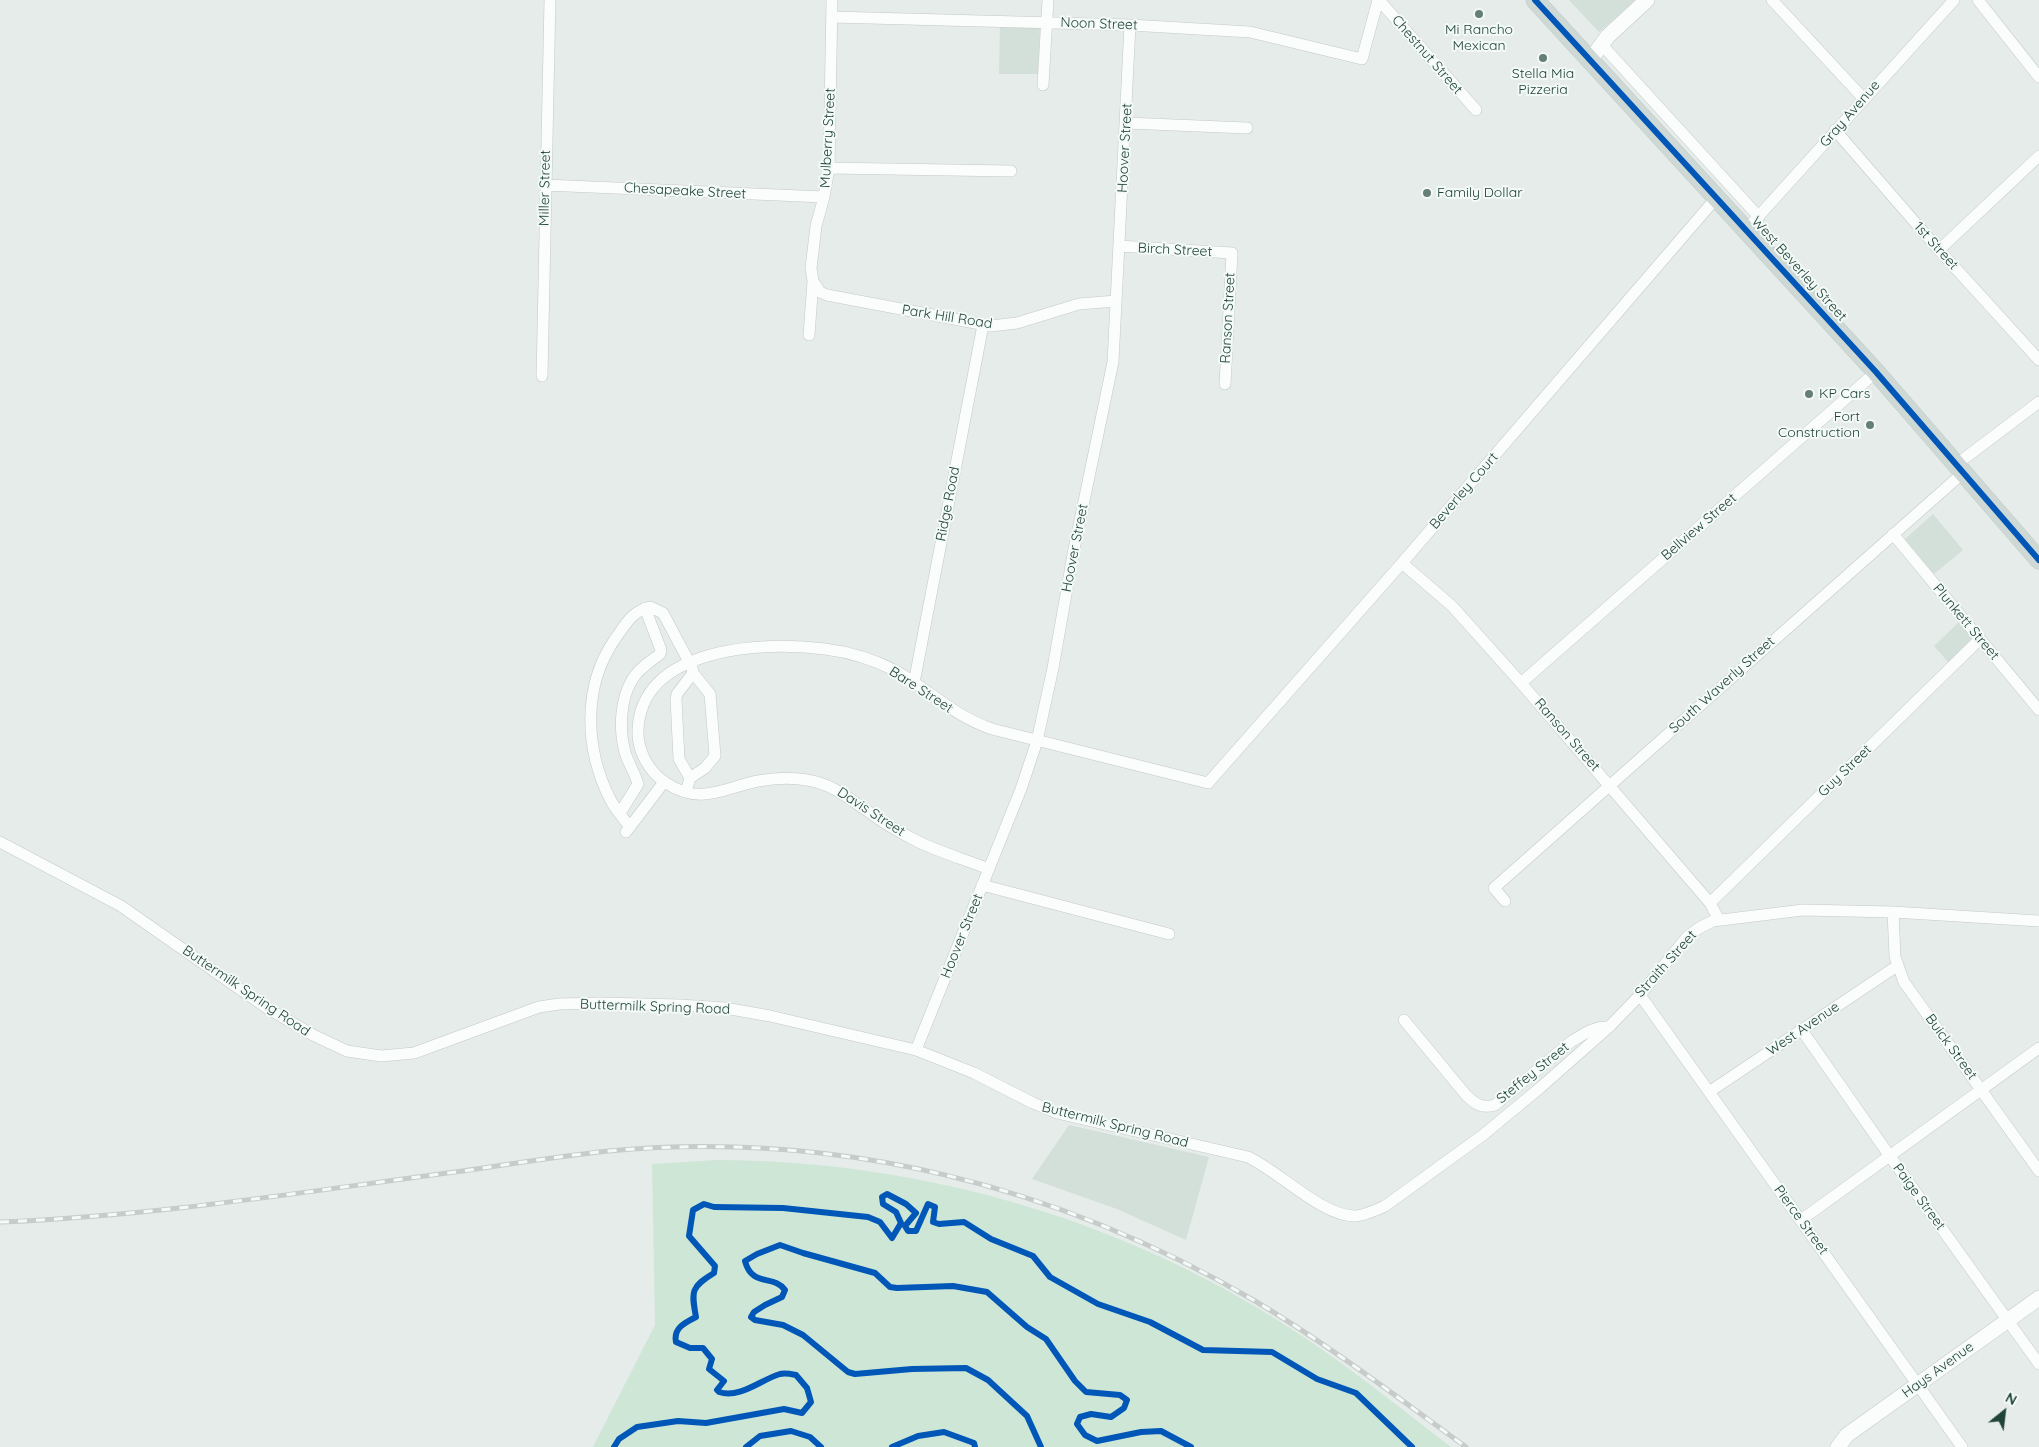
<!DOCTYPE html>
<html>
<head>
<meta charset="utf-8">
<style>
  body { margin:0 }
  #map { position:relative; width:2039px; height:1447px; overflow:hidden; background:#e6ece9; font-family:Quicksand,sans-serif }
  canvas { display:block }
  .north { position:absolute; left:1979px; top:1387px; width:50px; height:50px; -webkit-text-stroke:4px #f4faf7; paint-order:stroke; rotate:29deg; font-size:14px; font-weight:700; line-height:20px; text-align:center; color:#204339 }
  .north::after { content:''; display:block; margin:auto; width:18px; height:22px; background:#204339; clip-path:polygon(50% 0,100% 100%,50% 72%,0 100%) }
</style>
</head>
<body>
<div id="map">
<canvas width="2039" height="1447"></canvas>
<div class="north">N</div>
</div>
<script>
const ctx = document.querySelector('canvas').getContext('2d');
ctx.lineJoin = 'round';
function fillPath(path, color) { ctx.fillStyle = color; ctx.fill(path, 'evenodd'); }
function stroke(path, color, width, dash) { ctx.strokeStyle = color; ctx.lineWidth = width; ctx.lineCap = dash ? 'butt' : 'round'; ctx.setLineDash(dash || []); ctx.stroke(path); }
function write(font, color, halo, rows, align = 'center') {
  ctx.font = font + ' Quicksand,sans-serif'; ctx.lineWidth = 4; ctx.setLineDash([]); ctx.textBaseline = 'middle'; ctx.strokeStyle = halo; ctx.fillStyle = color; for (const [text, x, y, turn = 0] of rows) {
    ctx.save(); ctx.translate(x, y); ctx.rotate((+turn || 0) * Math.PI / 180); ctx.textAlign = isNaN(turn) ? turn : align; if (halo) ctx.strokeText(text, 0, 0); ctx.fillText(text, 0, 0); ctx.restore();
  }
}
const built = new Path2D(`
  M1569,0h67l-37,32z
  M1000,27l40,1 -2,46h-39z
  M1933,514l30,36 -29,24 -29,-35z
  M1959,622l15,17 -25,24 -15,-17z
  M1069,1125l140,32 -23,83 -69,-31 -85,-30z`);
const green = new Path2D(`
  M717,1160c211,1 417,62 591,180 49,33 96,71 143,107h-858l62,-122 -3,-161z`);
const street = new Path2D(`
  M1379,0l97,110
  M1772,0l91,98
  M1978,0l61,77
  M832,17l298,8 120,7 112,27 16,-59
  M1602,45l157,172
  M1043,85l5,-85
  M1126,123l121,5
  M1835,130l104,120 100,110
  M829,168l182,3
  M545,185l279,12
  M1747,229l207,-229
  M1119,246l113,7 -7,131
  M1939,250l100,-94
  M813,281l7,11 7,3 164,31 26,-3 62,-19 37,-3
  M809,335l4,-54 -2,-13 5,-42 8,-29 5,-29 3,-168
  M542,376l8,-376
  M1957,464l82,-62
  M1893,534l146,176
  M1402,563l50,43 69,77 189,220 9,17
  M914,683l69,-358
  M1521,683l355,-311
  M690,778l-11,-19 -3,-60 1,-5 16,-21
  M686,792l4,-14 15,-10 10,-12 -5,-62 -17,-21 -2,-11
  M620,813l18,-29c-3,-11 -10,-21 -13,-32 -6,-22 -5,-52 7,-72 6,-11 19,-19 28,-26l1,-4 -16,-42
  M630,827c-7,-9 -15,-18 -20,-28 -25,-50 -28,-112 5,-160 11,-15 16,-27 35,-32l13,6 26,49
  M626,832l38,-50
  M0,842l121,64 146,102 46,27 34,16 34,5 33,-3 125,-46 20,-3 41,-1 80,2 45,3 45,8 146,34 58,23 59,30 24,10 191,44c32,15 75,60 108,59 10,-1 20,-6 29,-10l98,-71 58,-48 68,-60 31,-32 47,-58 12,-9 14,-7 90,-11 90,2 146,9
  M989,869c-25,-10 -51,-17 -74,-29 -16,-8 -32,-17 -46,-28 -21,-14 -36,-28 -62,-32 -16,-3 -33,-2 -49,1 -35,7 -57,25 -92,2 -17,-11 -29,-32 -28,-53 3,-83 125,-89 187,-81 24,3 50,11 71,22 35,20 56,44 96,58l216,54 194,-220 315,-366
  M982,885l187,49
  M1505,901l-11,-13 470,-416
  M1710,903l270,-264
  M1893,912l2,45 9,25 135,189
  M1640,995l322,452
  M1404,1020l62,75c9,9 16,14 29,10l77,-64c12,-7 22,-15 37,-14
  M1801,1029l88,126 150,209
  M916,1050l105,-261 16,-48 16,-73 21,-119 39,-187 17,-337
  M1709,1092l188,-126
  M1801,1220l238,-172`);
const secondary = new Path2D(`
  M1591,59l17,-23 39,-36
  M1838,1447l9,-12 192,-137`);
const primary = new Path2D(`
  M1535,0l341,372 163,188`);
const rail = new Path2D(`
  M0,1222c155,-6 309,-31 463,-51 48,-7 97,-15 146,-20 229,-21 448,34 646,150 74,44 142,96 211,146`);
const cycleway = new Path2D(`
  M1535,0l341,372 163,188
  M614,1447l5,-8 18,-12 41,-6 28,2 78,-14 18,4 9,-11 -4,-14 -11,-13c-5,-1 -12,-2 -16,-1 -20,6 -40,25 -61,18l-2,-2 7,-9 -15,-12 3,-10 -9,-11h-13l-14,-6c-3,-14 10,-20 20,-25 -5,-26 -5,-30 18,-44l1,-7 -26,-30 4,-26 11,-6 10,3 69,1 85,9 12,5 12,16 9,-15 -5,-11 -13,-8 -1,-7 5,-3 19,10 10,9 -11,13 3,5h8l12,-27 7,3 -2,15 6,2 25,-2 27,17 42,17 17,21 48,27 52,18 53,28 69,2 45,27 39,14 56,54
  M746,1447l14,-11 31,-5 19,6 11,10
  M892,1447l26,-11 26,-4 30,11 1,4
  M1041,1447l-14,-31 -39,-36 -22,-12 -54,1 -57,5 -7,-2 -45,-37 -20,-10 -28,-5 -4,-3 3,-5 11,-7 17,-8 3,-7c-11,-16 -33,-2 -40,-29l12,-7 23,-9 23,8 72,20 15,14 7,1 56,-2 34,6 40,35 19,12 29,42 11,11 34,3 7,5 -3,8 -13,9 -20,-3 -11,3 -3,7 8,11 12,6 44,-9 20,-1 30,16`);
const markers = [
  [1479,14,5,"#657e77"],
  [1543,58,5,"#657e77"],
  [1427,193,5,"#657e77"],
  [1809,394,5,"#657e77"],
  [1870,425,5,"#657e77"]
];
const streetNames = [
  ["Noon Street",1099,24,2],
  ["Chestnut Street",1427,55,49],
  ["Gray Avenue",1850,114,-49],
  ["Mulberry Street",828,138,-87],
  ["Hoover Street",1125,148,-87],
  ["Miller Street",545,188,-89],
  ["Chesapeake Street",685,191,3],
  ["1st Street",1936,246,48],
  ["Birch Street",1175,250,3],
  ["West Beverley Street",1799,269,48],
  ["Park Hill Road",947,317,9],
  ["Ranson Street",1228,318,-87],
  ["Beverley Court",1464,491,-49],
  ["Ridge Road",948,504,-79],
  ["Bellview Street",1699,527,-41],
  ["Hoover Street",1075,548,-79],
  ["Plunkett Street",1966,622,50],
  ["South Waverly Street",1722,685,-42],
  ["Bare Street",921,690,33],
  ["Ranson Street",1567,735,49],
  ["Guy Street",1845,771,-44],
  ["Davis Street",871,812,33],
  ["Hoover Street",962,936,-68],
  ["Straith Street",1666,964,-48],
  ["Buttermilk Spring Road",246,991,34],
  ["Buttermilk Spring Road",655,1007,2],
  ["West Avenue",1803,1029,-34],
  ["Buick Street",1951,1047,54],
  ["Steffey Street",1533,1073,-39],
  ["Buttermilk Spring Road",1115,1125,14],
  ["Paige Street",1919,1197,54],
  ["Pierce Street",1801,1220,54],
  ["Hays Avenue",1938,1370,-36]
];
const poiNames = [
  ["Mi Rancho",1479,30],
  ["Mexican",1479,46],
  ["Stella Mia",1543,74],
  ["Pizzeria",1543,90],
  ["Family Dollar",1437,193,"left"],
  ["KP Cars",1819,394,"left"],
  ["Fort",1860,417,"right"],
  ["Construction",1860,433,"right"]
];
fillPath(built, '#d3dfd9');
fillPath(green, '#cee6d5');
stroke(street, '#c3c9c6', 12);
stroke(secondary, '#c1cac6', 16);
stroke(primary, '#c1cbc8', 19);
stroke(street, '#fbfcfc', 11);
stroke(secondary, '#fbfcfc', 15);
stroke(primary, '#ced8d5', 18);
stroke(rail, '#c7ccca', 5);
stroke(rail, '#f4faf7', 3, [9]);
stroke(cycleway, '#0057b8', 6);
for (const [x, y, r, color] of markers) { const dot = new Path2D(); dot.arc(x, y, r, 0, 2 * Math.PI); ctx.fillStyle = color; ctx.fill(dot); stroke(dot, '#f4faf7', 2); }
write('14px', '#204339', '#f4faf7', streetNames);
write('14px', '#204339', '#f4faf7', poiNames);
</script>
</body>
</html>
